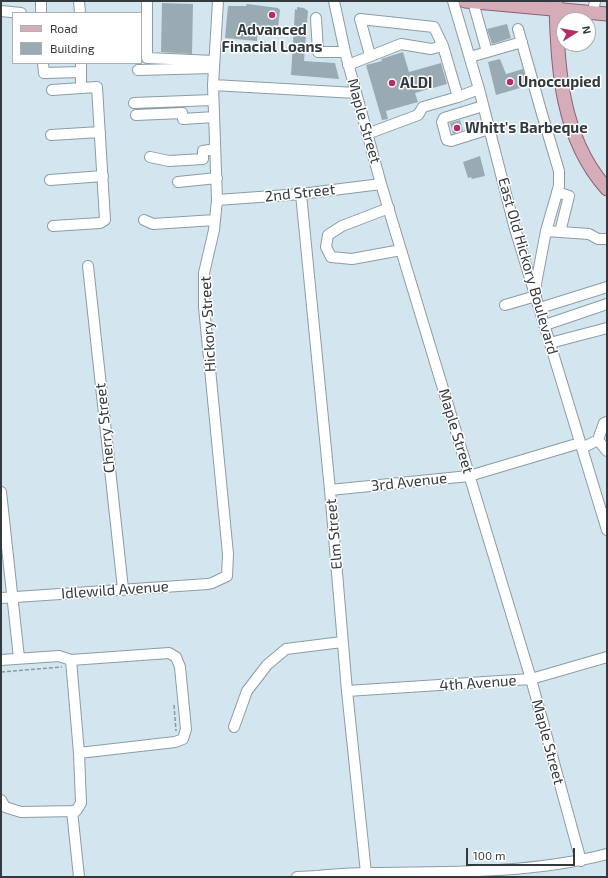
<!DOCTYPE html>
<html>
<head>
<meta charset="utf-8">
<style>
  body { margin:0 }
  #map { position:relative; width:608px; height:878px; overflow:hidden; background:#d3e6ef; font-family:"Exo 2",sans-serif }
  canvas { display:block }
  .frame { position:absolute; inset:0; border:2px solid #333a3d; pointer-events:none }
  .legend { position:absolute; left:12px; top:12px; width:130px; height:52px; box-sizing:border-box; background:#fff; border:1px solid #adb0b1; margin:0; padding:5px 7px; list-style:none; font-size:12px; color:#333a3d }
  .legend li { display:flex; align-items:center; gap:8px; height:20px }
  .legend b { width:20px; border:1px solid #adb0b1 }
  .north { position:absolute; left:556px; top:12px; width:40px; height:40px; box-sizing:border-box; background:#fff; border:1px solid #adb0b1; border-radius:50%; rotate:79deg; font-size:11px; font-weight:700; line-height:16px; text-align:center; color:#333a3d }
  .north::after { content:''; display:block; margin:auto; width:14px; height:18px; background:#b72c67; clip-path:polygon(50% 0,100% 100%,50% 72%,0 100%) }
  .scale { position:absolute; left:466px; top:848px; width:109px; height:18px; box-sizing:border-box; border:2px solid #333a3d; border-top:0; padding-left:5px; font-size:12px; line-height:14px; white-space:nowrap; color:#333a3d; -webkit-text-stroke:3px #fff; paint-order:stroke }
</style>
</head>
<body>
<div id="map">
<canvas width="608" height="878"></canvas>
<div class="frame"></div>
<ul class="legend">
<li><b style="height:5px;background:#d7acb9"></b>Road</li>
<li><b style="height:11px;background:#99aab3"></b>Building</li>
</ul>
<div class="north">N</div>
<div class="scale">100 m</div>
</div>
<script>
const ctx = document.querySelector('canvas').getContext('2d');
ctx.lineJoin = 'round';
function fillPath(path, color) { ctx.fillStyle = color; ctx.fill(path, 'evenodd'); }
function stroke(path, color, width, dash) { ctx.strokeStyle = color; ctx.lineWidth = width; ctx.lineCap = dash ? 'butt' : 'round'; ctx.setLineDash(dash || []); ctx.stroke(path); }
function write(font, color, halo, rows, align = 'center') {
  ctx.font = font + ' "Exo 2",sans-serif'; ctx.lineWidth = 3; ctx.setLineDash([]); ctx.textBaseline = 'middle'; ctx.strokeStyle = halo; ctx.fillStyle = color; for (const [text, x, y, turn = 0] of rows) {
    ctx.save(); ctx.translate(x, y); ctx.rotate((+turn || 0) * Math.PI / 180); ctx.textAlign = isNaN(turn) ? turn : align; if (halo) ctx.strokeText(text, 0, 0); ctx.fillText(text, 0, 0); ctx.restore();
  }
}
const building = new Path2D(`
  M162,3l31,1 -1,50 -31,-2z
  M247,4l31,4 2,2 -2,18 -20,-1 -1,14 -32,-3 3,-32h18z
  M297,7l7,1 4,3 -4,50 31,2 4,16 -48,-4 4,-66 2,1z
  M507,24l4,14 -19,6 -5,-15z
  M403,52l6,20 32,-9 6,21 -32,9 3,9 -32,9 2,8 -6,1 -16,-55 16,-4 -1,-2z
  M500,59l6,15 17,-5 4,17 -31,9 -8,-33z
  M460,120l3,10 -10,4 -3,-11z
  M480,156l5,20 -13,3 -1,-2 -3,1 -5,-16z`);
const path = new Path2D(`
  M1,672l61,-5
  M174,705l2,26`);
const minor = new Path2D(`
  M41,1v12
  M79,1l1,12
  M147,1v57l67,3
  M334,1l11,51 36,132 150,495 50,182
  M453,1l26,88 36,140 92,301
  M473,2l14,50
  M1,11l20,2
  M593,12l2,-11
  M316,18l2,34h27
  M518,29l24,85 17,57v15l-13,45 -11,58
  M370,55l-10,-36 74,8 9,19 15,51
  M470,57l52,-15
  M43,63l1,10 37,-1
  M348,65l53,-21 30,5 12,-3
  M138,70l75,-2
  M213,85l143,8
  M52,90l29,-2
  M134,103l79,-3
  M483,106l-39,12 -2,4 4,15 1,3 4,1 38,-12
  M136,115l46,-2 1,6 31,-2
  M367,134l51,-19 5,-8 35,-10 21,-8
  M51,135l49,-3
  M150,157l19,4 34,-2v-8l12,-2
  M50,180l53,-4
  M178,182l39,-4
  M557,192l12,4 -9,36
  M301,194l29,296 17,201 19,182
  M217,200l84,-6 80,-10
  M389,208l-47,18 -14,9 -2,12 5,10 21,2 49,-9
  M144,220l9,4 62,-4
  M53,226l47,-3 5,-3 -8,-133 -16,1v-25
  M546,231l43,3 9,5h9
  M88,266l35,323
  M505,305l31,-9
  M540,308l67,-21
  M545,325l62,-21
  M550,343l57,-15
  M598,440l9,11
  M582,448l16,-8 6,-17 3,-1
  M330,490l139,-14 111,-33
  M1,492l18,166
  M1,598l207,-14 4,-1 15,-7 1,-22 -24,-247v-34l10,-43 3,-30 -4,-115 5,-84
  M1,660l58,-4 12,4 98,-7 7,4 4,10 6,62 -3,10 -8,3 -96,11
  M347,691l184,-12 76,-22
  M234,727l13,-36 20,-26 19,-16 56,-7
  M1,800l4,7 16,5 55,-1 5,-8 -2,-50 -8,-93
  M72,811l7,66
  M297,877c23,-1 47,-4 70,-4 80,-1 162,1 240,-19`);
const major = new Path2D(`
  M465,1l142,13
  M556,1c1,65 5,137 51,188`);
const markers = [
  [272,15,4,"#b72c67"],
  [510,82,4,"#b72c67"],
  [392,83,4,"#b72c67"],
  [457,128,4,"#b72c67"]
];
const poiNames = [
  ["Advanced",272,30,"center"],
  ["Finacial Loans",272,47,"center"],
  ["Unoccupied",518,82],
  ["ALDI",400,83],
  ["Whitt's Barbeque",465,128]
];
const streetNames = [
  ["Maple Street",364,121,74],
  ["2nd Street",300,193,-6],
  ["East Old Hickory Boulevard",528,266,74],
  ["Hickory Street",208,324,-93],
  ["Cherry Street",105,428,-96],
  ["Maple Street",456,431,73],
  ["3rd Avenue",409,482,-6],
  ["Elm Street",334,534,-95],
  ["Idlewild Avenue",115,590,-4],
  ["4th Avenue",478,683,-4],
  ["Maple Street",548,742,75]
];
fillPath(building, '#99aab3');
stroke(minor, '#8b9ca4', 12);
stroke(major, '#8d6070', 15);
stroke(path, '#8b999f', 1.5, [4, 2]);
stroke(minor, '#fff', 10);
stroke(major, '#d7acb9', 13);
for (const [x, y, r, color] of markers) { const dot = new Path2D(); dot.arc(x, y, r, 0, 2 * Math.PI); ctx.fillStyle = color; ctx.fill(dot); stroke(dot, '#fff', 1.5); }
write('bold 15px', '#333a3d', '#fff', poiNames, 'left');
write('15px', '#333a3d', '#fff', streetNames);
</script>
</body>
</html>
